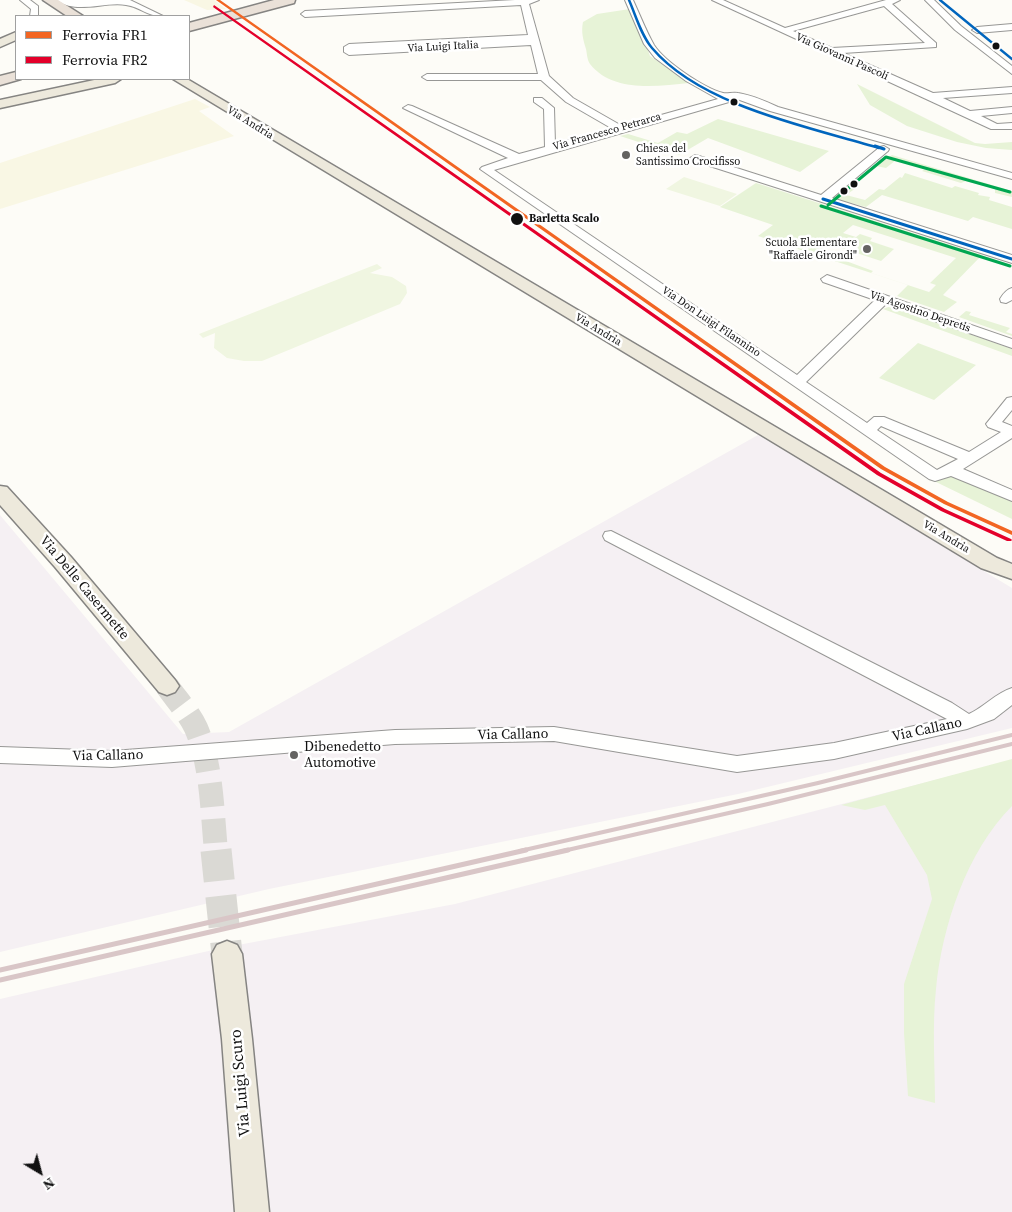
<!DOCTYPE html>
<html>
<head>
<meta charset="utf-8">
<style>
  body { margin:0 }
  #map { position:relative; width:1012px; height:1212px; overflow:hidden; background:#fdfcf7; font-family:"Source Serif 4",serif }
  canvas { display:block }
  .legend { position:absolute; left:15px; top:15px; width:175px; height:65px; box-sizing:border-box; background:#fff; border:1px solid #a0a0a0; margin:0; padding:6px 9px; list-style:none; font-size:15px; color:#111 }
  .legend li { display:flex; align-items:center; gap:10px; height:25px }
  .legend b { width:25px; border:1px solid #a0a0a0 }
  .north { position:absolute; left:15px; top:1147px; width:50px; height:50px; -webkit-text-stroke:4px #fff; paint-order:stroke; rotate:143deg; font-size:14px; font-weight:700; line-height:20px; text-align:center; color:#111 }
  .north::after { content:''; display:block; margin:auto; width:18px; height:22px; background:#111; clip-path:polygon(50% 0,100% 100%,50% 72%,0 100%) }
</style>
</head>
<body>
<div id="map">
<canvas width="1012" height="1212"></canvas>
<ul class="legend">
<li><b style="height:6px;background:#f26522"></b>Ferrovia FR1</li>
<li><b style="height:6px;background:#e4002b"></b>Ferrovia FR2</li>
</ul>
<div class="north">N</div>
</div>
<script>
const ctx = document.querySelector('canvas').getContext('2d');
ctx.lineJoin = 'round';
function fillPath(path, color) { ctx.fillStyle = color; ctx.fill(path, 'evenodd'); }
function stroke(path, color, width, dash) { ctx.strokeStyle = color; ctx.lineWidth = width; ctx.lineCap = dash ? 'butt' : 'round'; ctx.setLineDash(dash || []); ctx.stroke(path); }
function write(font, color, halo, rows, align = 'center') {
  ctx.font = font + ' "Source Serif 4",serif'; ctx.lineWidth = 5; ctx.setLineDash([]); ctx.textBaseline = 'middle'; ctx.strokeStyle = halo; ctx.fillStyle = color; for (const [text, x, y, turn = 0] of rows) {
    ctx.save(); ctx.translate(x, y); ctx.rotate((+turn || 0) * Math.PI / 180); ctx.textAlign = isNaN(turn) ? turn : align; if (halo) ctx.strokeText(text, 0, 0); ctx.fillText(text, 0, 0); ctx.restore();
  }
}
const industrial = new Path2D(`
  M758,435l254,153v140l-274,66 -469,95 -269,63v-437l183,219 46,-2z
  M1012,760v452h-1012v-213l217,-50 238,-45z`);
const farmland = new Path2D(`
  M184,0h30l12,9 -19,1z
  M195,99l15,8 -11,4 35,25 -234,73v-46z`);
const green = new Path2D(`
  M630,9l11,22 9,25 39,27c-32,3 -76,10 -99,-19 -3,-4 -3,-11 -4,-15 -3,-10 -5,-17 -3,-27l14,-8z
  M857,84l118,59 10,1 27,-2v8l-26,-2 -29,-6 -50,-16 -37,-21z
  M718,119l111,32 -29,21 -92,-34 -29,17 -59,-19 8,-2 30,9 19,-11 10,2z
  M892,155l120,36v6l-17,-4v-4l-29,-8 -5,2 -39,-12 3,-2 -29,-9 -10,8 -10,-2z
  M905,173l47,15 3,-2 24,7 -1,2 12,2 -1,3 23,7v22l-39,-12 -5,4 -86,-26 -16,12 -34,-9 16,-13 8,3 -10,7 19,5 14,-11 5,1 16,-13 2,1z
  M756,183l226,72 -39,40 14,7 -13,10 -47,-16 11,-11 -150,-49 15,-11 -53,-18zM853,225l103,33 -26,25 6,2 -7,7 -58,-19 2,-2 -27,-10 3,-3 -13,-4 -4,3 -13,-5 10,-8 52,17 13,-12 -24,-8 2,-3 -12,-4 -4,3 -13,-4z
  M891,306l121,43v7l-129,-47z
  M966,311l5,1 -2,3 41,13 -4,4 6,2v2l-53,-19z
  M918,343l58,22 -42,35 -55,-22z
  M953,475l59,25v19l-78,-38z
  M1012,759v47c-45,45 -70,120 -76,183 -4,37 -1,77 -1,114l-27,-7 -4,-63v-49l28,-85 -5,-24 -42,-70 -20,5 -24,-5z`);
const pitch = new Path2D(`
  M684,177l53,17 -17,12 -54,-17z
  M377,264l5,4 -12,5 22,4 14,9 1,7 -7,11 -138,57h-18l-17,-3 -13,-10 1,-15 -12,5 -4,-4z`);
const majorTunnelFar1 = new Path2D(`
  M167,686c9,13 22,27 29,42 16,37 16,83 20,123`);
const majorTunnel = new Path2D(`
  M216,850l11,104`);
const minor = new Path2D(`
  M20,0h10l8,6v10h-8l1,-7z
  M57,0h73l33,16c-16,1 -22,-9 -37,-11 -21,-4 -50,10 -69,-5z
  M515,0h24l-10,4 20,72 24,22 49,28 96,-27 -32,-18 -31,-23 -11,-14 -19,-44h8c7,15 13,31 21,45 11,17 50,43 69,48 4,1 10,-1 15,0 14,2 27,8 40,14l234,66v6l-242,-68 -33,-12v3h-8l-235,68 303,205 78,-75 -52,-18 -2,-3 6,-4 185,64v9l-126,-44 -80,78 61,41 7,-6h10l85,35 32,-20 -13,-5 -2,-3 21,-26 5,-1v13l-10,12 10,4v12l-49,31 49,21v11l-61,-25 -16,5 -6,-2 -449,-310 2,-2 26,-9 -105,-50 5,-3 4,1 107,48 26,-7 -1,-38 -10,-7v-4h8l12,10 1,36 56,-16 -45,-26 -25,-22h-114l-5,-3 5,-3h111l-7,-29 -182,10 -5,-3v-5l5,-3 179,-9 -7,-30 -216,12 -4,-3 4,-3zM881,426l77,33 -21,11 -60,-40z
  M712,0h11l62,28 101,-28h14l-8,4 44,39v4l-93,6 90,40 79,-6v6l-69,5 27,13 42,-4v6l-31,3 16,8 15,-1v6h-21zM884,6l41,37 -93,5 -39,-17z
  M925,0h9l27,26 51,40v8l-57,-44z
  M1012,24v6l-35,3 -5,-3 5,-3z
  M884,146l5,3 -1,2 -56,47 180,57v8l-321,-103 -1,-2 5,-3 4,1 122,39 59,-48z
  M1012,288v12l-6,3 -5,-1 -1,-3c3,-5 6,-9 12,-11z
  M611,531l341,172 17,11c15,-7 27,-21 43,-26v17l-18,14 -27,10 -133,30 -97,13 -183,-31 -159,3 -283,23 -112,-4v-16l112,4 283,-21 159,-3 183,29 97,-13 113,-24 -342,-179 -2,-4 2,-4z`);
const major = new Path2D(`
  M16,32v8l-16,7v-8z
  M99,79h22l-6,4 -115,25v-8z
  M173,79h14l810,479 15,6v15l-31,-11z
  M0,486l7,1 64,70 104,123 4,6 -4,6 -8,3 -8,-3 -104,-125 -55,-62z
  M227,941l10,4 5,9 10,85 17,173h-34l-13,-173 -10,-85 5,-9z`);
const highway = new Path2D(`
  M43,0h15l25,16h-16z
  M274,0h21l-1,3 -105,28v-8z
  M16,72v7h5l-21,6v-9z`);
const railFar1 = new Path2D(`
  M520,851l298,-68 194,-48
  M563,851l205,-47 244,-60`);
const rail = new Path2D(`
  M0,970l526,-120
  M0,980l568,-130`);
const bus1Far1 = new Path2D(`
  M629,0c7,16 12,35 23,48 49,58 157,79 227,100
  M940,0l72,59`);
const bus1 = new Path2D(`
  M875,146l9,3
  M823,199l189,60`);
const bus2 = new Path2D(`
  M828,205l58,-48 124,35
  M821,206l189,60`);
const rail1 = new Path2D(`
  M216,0h4l665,467 63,35 64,29v4l-68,-31 -63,-35z`);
const rail2 = new Path2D(`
  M214,5l667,468 64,36 66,30 1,1 -1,1h-4l-66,-30 -64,-36 -664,-468z`);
const markers = [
  [996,46,4.5,"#111"],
  [734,102,4.5,"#111"],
  [626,155,5,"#646362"],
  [854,184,4.5,"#111"],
  [844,191,4.5,"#111"],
  [517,219,7,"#111"],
  [867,249,5,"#646362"],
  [294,755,5,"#646362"]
];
const farStreetnames = [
  ["Via Luigi Italia",443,47,-3],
  ["Via Giovanni Pascoli",842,57,24],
  ["Via Andria",250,123,32],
  ["Via Francesco Petrarca",607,132,-16],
  ["Via Agostino Depretis",920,312,19],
  ["Via Don Luigi Filannino",711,322,34],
  ["Via Andria",598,330,31],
  ["Via Andria",946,537,31]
];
const farPoinames = [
  ["Chiesa del",636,149],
  ["Santissimo Crocifisso",636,162],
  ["Scuola Elementare",857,243,"right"],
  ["\"Raffaele Girondi\"",857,256,"right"]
];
const farStopnames = [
  ["Barletta Scalo",529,219]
];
const streetNames = [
  ["Via Delle Casermette",84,588,50],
  ["Via Callano",927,730,-12],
  ["Via Callano",513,735,-1],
  ["Via Callano",108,756,-1]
];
const poiNames = [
  ["Dibenedetto",304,747],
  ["Automotive",304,763]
];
const nearStreetnames = [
  ["Via Luigi Scuro",241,1083,-95]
];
fillPath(industrial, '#f5f0f3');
fillPath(farmland, '#f9f7e4');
fillPath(green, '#e7f3d7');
fillPath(pitch, '#f0f6e1');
stroke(majorTunnelFar1, '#dad9d4', 24, [24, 12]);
stroke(majorTunnel, '#dad9d4', 31, [31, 15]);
stroke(minor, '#979795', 2);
stroke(major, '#858482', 3);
stroke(highway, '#858482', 3);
fillPath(minor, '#fffffe');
fillPath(major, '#ede9dc');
fillPath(highway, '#eae1d8');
stroke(railFar1, '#d9c6c7', 4);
stroke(rail, '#d9c6c7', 5);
stroke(bus1Far1, '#0065bd', 2.5);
stroke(bus1, '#0065bd', 3);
stroke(bus2, '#00a651', 3);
fillPath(rail1, '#f26522');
fillPath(rail2, '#e4002b');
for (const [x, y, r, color] of markers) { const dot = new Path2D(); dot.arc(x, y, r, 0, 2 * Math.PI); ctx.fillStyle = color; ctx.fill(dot); stroke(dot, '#fff', 2); }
write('11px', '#111', '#fff', farStreetnames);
write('11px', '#111', '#fff', farPoinames, 'left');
write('bold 11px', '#111', '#fff', farStopnames, 'left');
write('14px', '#111', '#fff', streetNames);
write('14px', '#111', '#fff', poiNames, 'left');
write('16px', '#111', '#fff', nearStreetnames);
</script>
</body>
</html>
